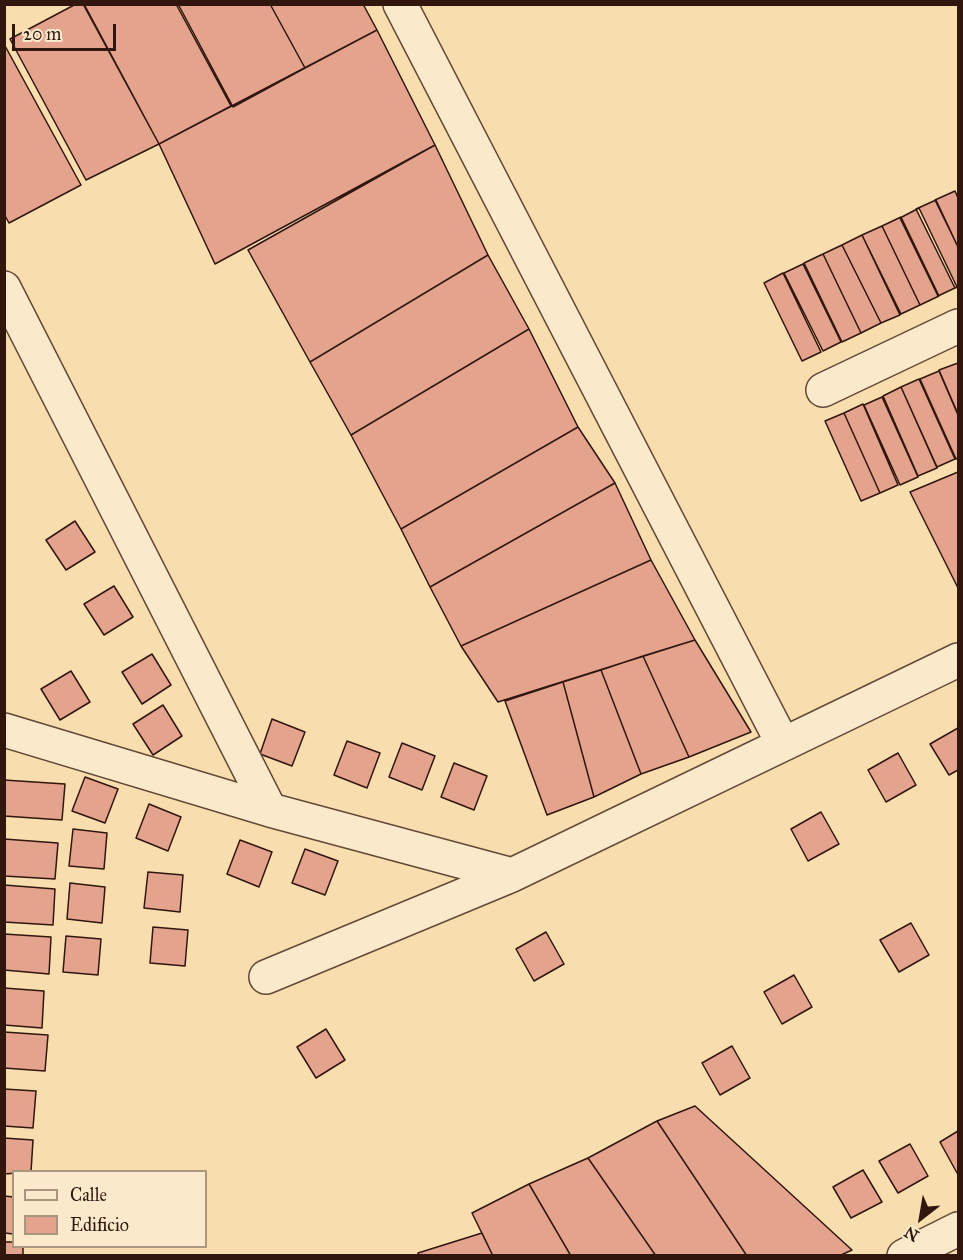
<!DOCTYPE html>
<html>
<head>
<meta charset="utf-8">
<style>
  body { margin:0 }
  #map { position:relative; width:963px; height:1260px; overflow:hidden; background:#f8deaf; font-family:"IM FELL Great Primer",serif }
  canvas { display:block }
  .frame { position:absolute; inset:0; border:6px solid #31160d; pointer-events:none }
  .legend { position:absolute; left:12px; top:1170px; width:195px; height:78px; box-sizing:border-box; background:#faeacb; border:2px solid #aa957f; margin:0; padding:8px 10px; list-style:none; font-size:18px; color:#31160d }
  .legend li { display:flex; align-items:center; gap:12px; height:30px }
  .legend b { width:30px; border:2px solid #aa957f }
  .north { position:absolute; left:891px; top:1188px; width:60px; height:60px; -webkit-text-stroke:4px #faeacb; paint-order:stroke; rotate:211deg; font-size:16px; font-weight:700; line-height:24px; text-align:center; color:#31160d }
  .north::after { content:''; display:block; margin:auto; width:21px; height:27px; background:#31160d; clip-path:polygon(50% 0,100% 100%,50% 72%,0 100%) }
  .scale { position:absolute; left:12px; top:24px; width:104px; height:27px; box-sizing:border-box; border:3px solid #31160d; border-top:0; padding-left:8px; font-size:18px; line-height:21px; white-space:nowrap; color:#31160d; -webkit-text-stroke:4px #faeacb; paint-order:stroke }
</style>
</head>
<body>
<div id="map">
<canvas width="963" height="1260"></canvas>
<div class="frame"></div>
<ul class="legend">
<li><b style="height:8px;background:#faeacb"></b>Calle</li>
<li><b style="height:16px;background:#e4a38d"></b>Edificio</li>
</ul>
<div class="north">N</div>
<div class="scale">20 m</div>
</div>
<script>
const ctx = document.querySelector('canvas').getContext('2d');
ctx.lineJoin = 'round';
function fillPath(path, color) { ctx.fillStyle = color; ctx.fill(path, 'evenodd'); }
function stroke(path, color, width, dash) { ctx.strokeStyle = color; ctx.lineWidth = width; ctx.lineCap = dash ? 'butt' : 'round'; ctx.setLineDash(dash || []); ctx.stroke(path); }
const building = new Path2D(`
  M76,4h7l76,140 -73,36 -76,-141z
  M84,4h92l55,102 -72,38z
  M178,4h92l35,64 -72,39z
  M270,4h93l14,26 -72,38z
  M377,30l58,115 -220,119 -56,-120z
  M4,44l77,141 -72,38 -5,-9z
  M435,145l53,110 -178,107 -62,-112z
  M955,191l3,7v49l-23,-47z
  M936,200l22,47v40l-3,1 -39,-79z
  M919,208l38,79 -19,9 -38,-78z
  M901,217l38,79 -19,9 -38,-79z
  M882,226l38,79 -19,9 -39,-79z
  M862,235l38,80 -19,8 -39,-78z
  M842,245l39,78 -20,10 -38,-79z
  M823,254l38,79 -19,9 -38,-79z
  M488,255l41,74 -178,106 -41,-73z
  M803,264l38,78 -18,9 -39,-78z
  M783,273l38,79 -19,9 -38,-78z
  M529,329l49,98 -177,102 -50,-94z
  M958,363v51l-19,-44z
  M939,371l19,44v43l-2,1 -36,-80z
  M919,379l36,80 -18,8 -36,-80z
  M901,387l36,81 -19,8 -35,-80z
  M882,397l36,80 -18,8 -36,-80z
  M863,404l35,81 -18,8 -36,-80z
  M844,413l36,80 -19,8 -36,-80z
  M578,427l37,56 -185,104 -29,-58z
  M958,472v116l-48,-96z
  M615,483l36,77 -190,86 -31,-59z
  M75,521l20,31 -29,18 -20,-30z
  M651,560l44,80 -197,62 -37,-56z
  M114,586l19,31 -29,18 -20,-31z
  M695,640l56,92 -62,25 -46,-101z
  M152,654l19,31 -29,19 -20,-32z
  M643,656l46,101 -48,17 -40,-104z
  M601,670l40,104 -47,23 -31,-115z
  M71,671l19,31 -30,18 -19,-31z
  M563,682l31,115 -47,18 -42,-114z
  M163,705l19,31 -29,19 -20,-31z
  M272,719l33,13 -13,34 -32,-12z
  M958,728v42l-9,5 -19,-31z
  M347,741l33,12 -13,35 -33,-13z
  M402,743l33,13 -13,34 -33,-13z
  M898,753l18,32 -30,17 -18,-32z
  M454,763l33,13 -13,34 -33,-13z
  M85,777l33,12 -13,34 -33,-12z
  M4,780l61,4 -3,36 -58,-4z
  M149,804l32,13 -13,34 -32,-13z
  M821,812l18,32 -31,17 -17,-32z
  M73,829l34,4 -3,36 -35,-3z
  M4,839l54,4 -3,36 -51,-3z
  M240,840l32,12 -13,35 -32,-13z
  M305,849l33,12 -13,34 -33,-12z
  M148,872l35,3 -3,37 -36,-4z
  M70,883l35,4 -3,36 -35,-4z
  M4,885l51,4 -2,36 -49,-3z
  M911,923l18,32 -30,17 -19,-32z
  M153,927l35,3 -3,36 -35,-3z
  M546,932l18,32 -30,17 -18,-32z
  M4,934l47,3 -2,37 -45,-4z
  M66,936l35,3 -3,36 -35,-3z
  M794,975l18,32 -30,17 -18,-32z
  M4,988l40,3 -2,37 -38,-3z
  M326,1029l19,31 -29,18 -19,-31z
  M4,1032l44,3 -3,36 -41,-3z
  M732,1046l18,32 -30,17 -18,-32z
  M4,1089l32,2 -3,37 -29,-2z
  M695,1106l157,144 -13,6h-92l-90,-135z
  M657,1121l90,135h-91l-68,-98z
  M958,1131v42h-1l-17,-31z
  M4,1138l29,2 -2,32 -27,2z
  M910,1144l18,32 -30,17 -19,-32z
  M588,1158l68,98h-85l-42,-72z
  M863,1170l19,32 -31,16 -18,-31z
  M529,1184l42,72h-78l-21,-43z
  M4,1196l10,1v37l-10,-1z
  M482,1233l11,23h-74l-1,-3z
  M4,1242h10v4h9v10h-19z`);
const street = new Path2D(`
  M400,4l383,740
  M4,288l266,522
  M823,390l135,-64
  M4,730l266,80 242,65
  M266,977l246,-102 446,-215
  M904,1256l54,-27`);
fillPath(building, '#e4a38d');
stroke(building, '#31160d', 1.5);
stroke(street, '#634836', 36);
stroke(street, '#faeacb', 33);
</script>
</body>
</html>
